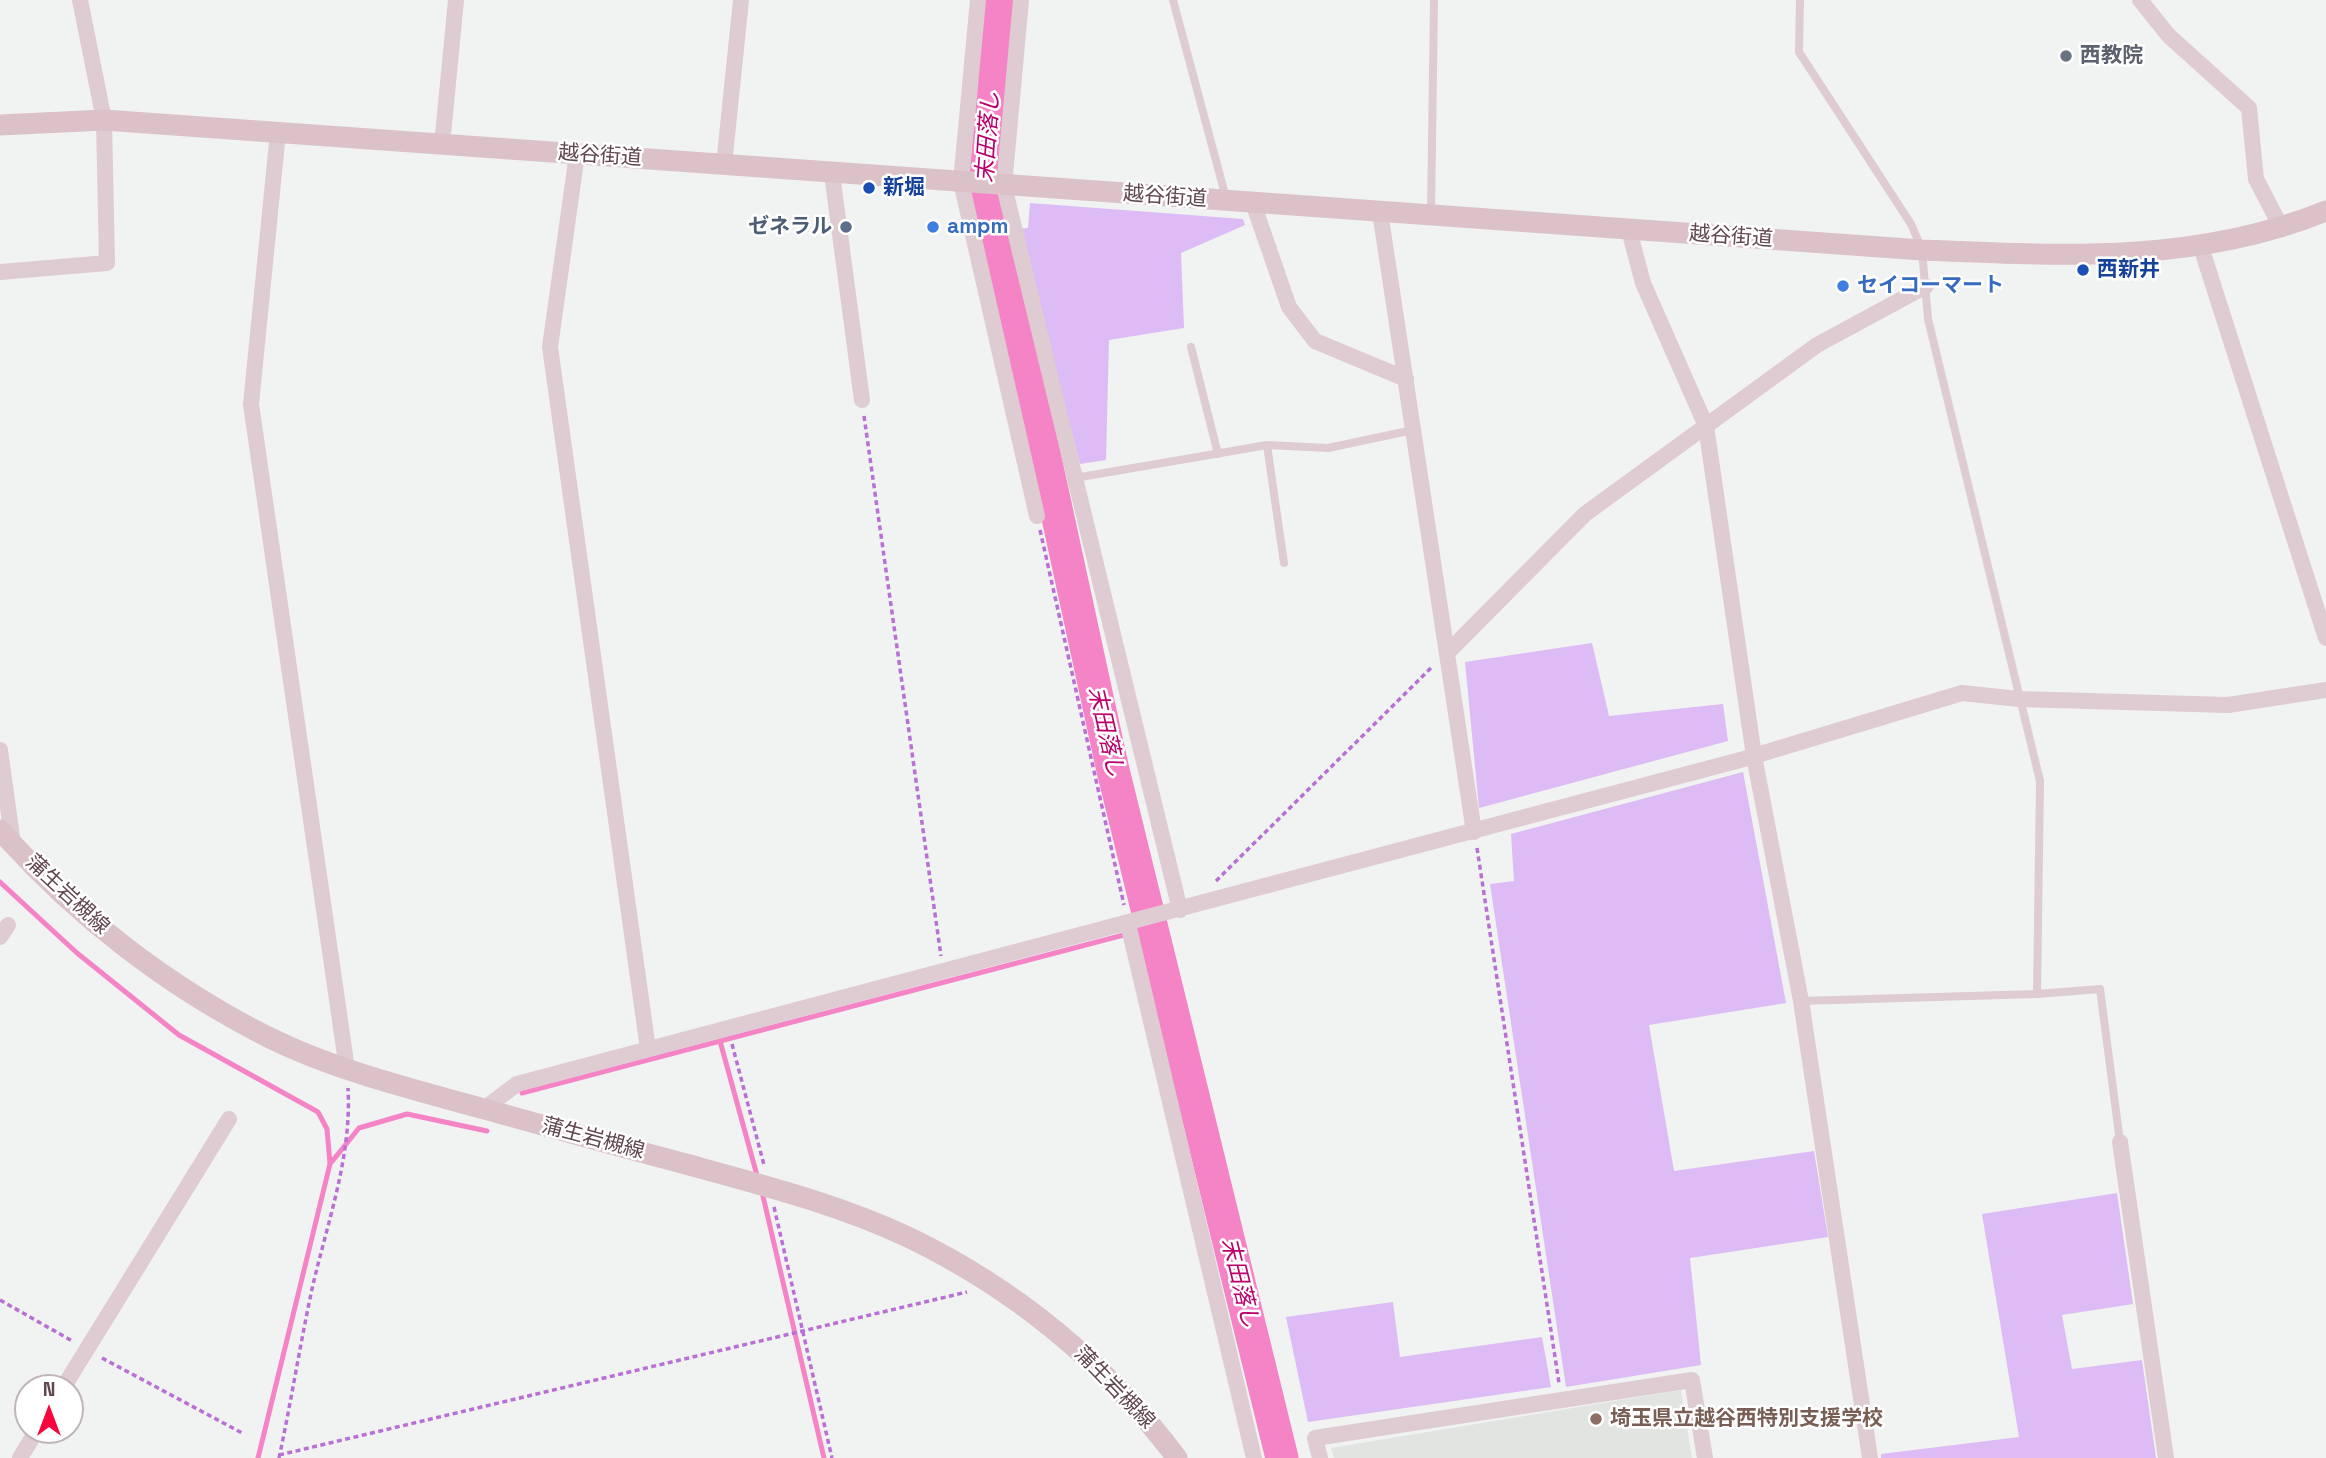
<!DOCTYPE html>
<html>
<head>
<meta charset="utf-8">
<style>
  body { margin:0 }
  #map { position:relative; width:2326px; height:1458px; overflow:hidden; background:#f0f3f1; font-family:"Space Grotesk",sans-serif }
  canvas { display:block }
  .north { position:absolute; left:14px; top:1374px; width:70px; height:70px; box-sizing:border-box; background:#fff; border:2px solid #bfb5b9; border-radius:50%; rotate:0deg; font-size:19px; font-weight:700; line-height:28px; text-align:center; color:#60464f }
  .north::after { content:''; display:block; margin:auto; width:24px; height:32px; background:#f7063e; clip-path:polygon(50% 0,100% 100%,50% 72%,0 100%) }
</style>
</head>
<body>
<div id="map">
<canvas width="2326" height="1458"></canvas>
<div class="north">N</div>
</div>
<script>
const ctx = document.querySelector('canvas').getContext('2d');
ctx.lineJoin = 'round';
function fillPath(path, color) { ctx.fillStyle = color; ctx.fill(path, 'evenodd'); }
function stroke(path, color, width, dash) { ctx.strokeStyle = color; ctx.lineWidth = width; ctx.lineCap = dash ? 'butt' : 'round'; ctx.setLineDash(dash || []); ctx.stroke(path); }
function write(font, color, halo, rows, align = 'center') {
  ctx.font = font + ' "Space Grotesk","Noto Sans JP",sans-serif'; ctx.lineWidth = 5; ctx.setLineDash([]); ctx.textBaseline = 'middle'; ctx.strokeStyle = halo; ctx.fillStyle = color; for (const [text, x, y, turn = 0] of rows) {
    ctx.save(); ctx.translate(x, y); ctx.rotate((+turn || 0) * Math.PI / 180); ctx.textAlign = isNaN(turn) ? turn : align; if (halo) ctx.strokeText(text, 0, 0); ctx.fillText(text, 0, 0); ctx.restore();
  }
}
const education = new Path2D(`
  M1681,1390l11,68h-358l-3,-10z`);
const green = new Path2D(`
  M1030,203l213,16 2,6 -64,28 3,75 -75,12 -3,120 -26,4 -62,-235 10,-1z
  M1592,643l17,73 114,-12 5,37 -249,67 -14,-146z
  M1743,772l43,231 -137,22 25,146 140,-20 14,86 -138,21 11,107 -135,22 -76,-503 24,-3 -3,-47z
  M2117,1193l16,111 -71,11 10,54 70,-9 14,98h-275v-4l138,-17 -37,-223z
  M1393,1302l7,55 142,-20 9,50 -243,35 -22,-105z`);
const stream = new Path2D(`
  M0,882l77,71 102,82 139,77 9,17 3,35 -72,294
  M720,1041l38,138
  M522,1093l632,-166
  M330,1164l29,-36 48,-14 80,17
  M762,1192l62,266`);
const river = new Path2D(`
  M1001,0l-18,165 4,53 50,203 75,345 170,692`);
const path = new Path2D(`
  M864,416l77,540
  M1040,530l84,375
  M1477,848l82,535
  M1216,881l216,-214
  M732,1044l32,121
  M774,1207l58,251
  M0,1300l74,42
  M102,1358l142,76
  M279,1455l688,-163
  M279,1458c12,-56 21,-113 33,-169 15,-66 40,-132 36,-201`);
const lane = new Path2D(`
  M1173,0l53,198
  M1800,0l-1,52 112,172 11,26 6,69 112,462 -3,213
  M1431,214l3,-214
  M1191,347l27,107
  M1267,445l17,118
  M1075,478l192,-33 61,3 85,-18
  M1801,1001l236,-7 63,-5 20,153`);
const street = new Path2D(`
  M978,0l-17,182 76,334
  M1021,0l-17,186 176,724
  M2140,0l29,36 80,72 7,71 26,50
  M278,132l-27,272 96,665
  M442,145l14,-145
  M577,154l-27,193 98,702
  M724,165l17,-165
  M832,174l30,226
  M1253,203l36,104 26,34 91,38
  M1380,212l94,620
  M1629,230l14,53 63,143 48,330 47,245 69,457
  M2201,247l125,391
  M0,272l107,-9 -3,-143 -24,-120
  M1449,651l136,-137 232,-169 109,-59
  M0,750l13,94
  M1128,924l126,534
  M0,937l8,-12
  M484,1109l33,-25 1227,-325 218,-66 57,6 209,6 98,-15
  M2120,1142l46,316
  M63,1388l166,-269
  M20,1458l17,-28
  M1320,1458l-5,-20 377,-58 13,78`);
const secondary = new Path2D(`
  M0,125l104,-5 1818,130c138,6 274,14 404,-39
  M0,830c75,85 168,157 270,208 67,33 142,51 214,71 66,18 132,37 198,54 77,21 156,41 228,75 105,51 196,126 267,220`);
const markers = [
  [2066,56,7,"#6b7280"],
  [869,188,7,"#1a4fb4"],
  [846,227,7,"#5c6f8a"],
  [933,227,7,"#3f7fe0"],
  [2083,270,7,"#1a4fb4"],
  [1843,286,7,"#3f7fe0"],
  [1596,1419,7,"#8d6e63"]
];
const worshipNames = [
  ["西教院",2080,56]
];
const streetNames = [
  ["越谷街道",600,156,4],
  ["越谷街道",1165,197,4],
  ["越谷街道",1731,237,4],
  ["蒲生岩槻線",67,895,43],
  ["蒲生岩槻線",593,1139,15],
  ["蒲生岩槻線",1114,1388,46]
];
const transitNames = [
  ["新堀",883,188],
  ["西新井",2097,270]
];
const serviceNames = [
  ["ゼネラル",832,227]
];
const shopNames = [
  ["ampm",947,227],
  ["セイコーマート",1857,286]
];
const educationNames = [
  ["埼玉県立越谷西特別支援学校",1610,1419]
];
const waterNames = [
  ["末田落し",989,137,-86],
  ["末田落し",1105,732,77],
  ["末田落し",1239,1283,76]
];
fillPath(education, '#e2e4e2');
fillPath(green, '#ddbbf4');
stroke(stream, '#f584c6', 5);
stroke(river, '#f584c6', 33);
stroke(path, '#b96fd6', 3.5, [5, 3.5]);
stroke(lane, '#dfcbd2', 8);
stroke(street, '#dfcbd2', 16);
stroke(secondary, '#dbc1c8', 21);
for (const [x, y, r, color] of markers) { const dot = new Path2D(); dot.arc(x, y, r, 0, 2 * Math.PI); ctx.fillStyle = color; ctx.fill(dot); stroke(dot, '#fff', 2.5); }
write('bold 21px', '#5b616d', '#fff', worshipNames, 'left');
write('21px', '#60464f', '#fff', streetNames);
write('bold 21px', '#164399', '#fff', transitNames, 'left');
write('bold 21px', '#4e5e75', '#fff', serviceNames, 'right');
write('bold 21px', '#366cbe', '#fff', shopNames, 'left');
write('bold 21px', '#785e54', '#fff', educationNames, 'left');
write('italic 23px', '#b9006c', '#fff', waterNames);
</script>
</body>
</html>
